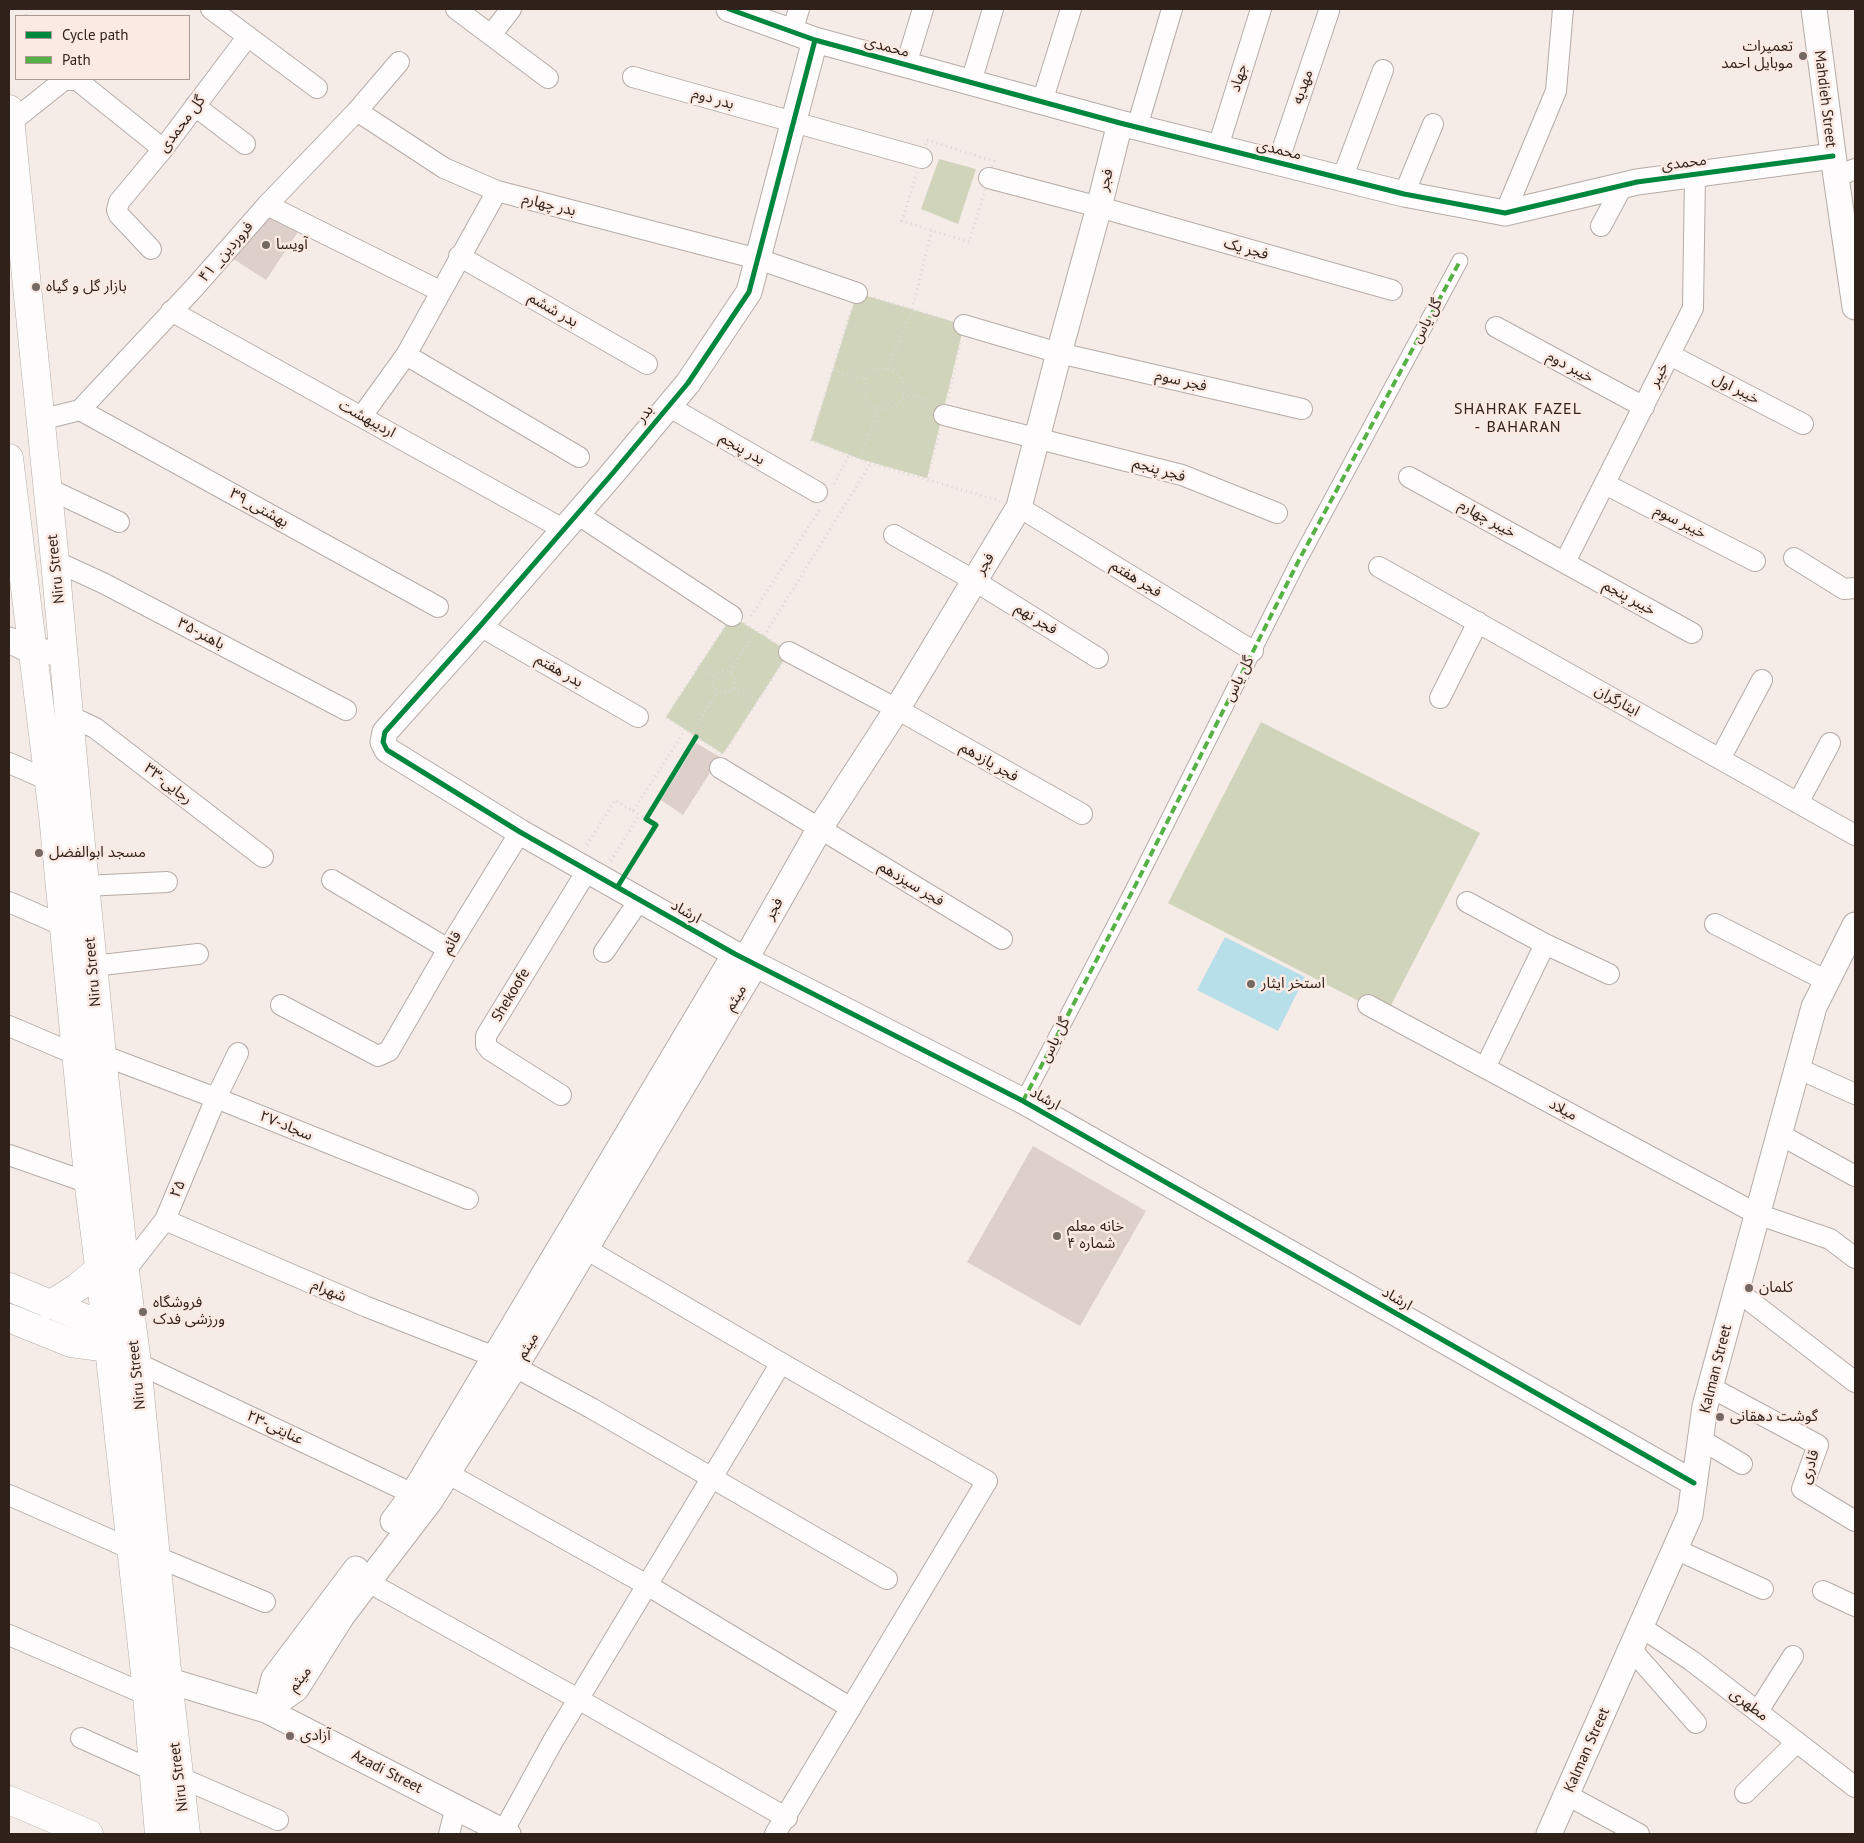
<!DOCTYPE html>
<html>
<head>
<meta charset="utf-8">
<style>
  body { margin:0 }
  #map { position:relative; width:1864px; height:1843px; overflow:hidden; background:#f5ece8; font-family:"PT Sans",sans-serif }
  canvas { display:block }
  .frame { position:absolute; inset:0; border:10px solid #30221b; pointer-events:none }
  .legend { position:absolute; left:15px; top:15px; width:175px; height:65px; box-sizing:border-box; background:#faeae3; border:1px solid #a99a93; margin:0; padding:6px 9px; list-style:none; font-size:15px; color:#30221b }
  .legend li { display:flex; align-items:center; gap:10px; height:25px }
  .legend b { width:25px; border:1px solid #a99a93 }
</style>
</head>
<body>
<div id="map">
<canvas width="1864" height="1843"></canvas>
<div class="frame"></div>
<ul class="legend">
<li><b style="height:6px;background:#00873e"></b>Cycle path</li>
<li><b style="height:6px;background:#56b145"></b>Path</li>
</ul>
</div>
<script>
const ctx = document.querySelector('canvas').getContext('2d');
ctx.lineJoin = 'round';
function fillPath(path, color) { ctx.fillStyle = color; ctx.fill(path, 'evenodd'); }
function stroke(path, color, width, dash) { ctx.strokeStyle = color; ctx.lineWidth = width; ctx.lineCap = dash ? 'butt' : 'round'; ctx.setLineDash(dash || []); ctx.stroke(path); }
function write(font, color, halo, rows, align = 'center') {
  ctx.font = font + ' "PT Sans","Noto Sans Arabic",sans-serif'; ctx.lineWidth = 5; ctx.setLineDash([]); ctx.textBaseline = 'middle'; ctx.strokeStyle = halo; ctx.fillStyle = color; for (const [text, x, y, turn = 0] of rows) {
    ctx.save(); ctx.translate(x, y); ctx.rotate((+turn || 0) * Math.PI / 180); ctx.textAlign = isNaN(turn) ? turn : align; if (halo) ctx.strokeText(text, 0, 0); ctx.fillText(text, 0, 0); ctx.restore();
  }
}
const green = new Path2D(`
  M939,159l37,10 -18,55 -37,-15z
  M857,293l107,32 -37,153 -67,-19 -49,-19z
  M732,616l57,36 -66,102 -57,-37z
  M1261,722l219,111 -94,182 -218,-112z`);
const water = new Path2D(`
  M1225,937l80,40 -27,54 -81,-41z`);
const building = new Path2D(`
  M268,212l30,20 -32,48 -34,-22z
  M696,743l24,14 -37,58 -22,-15z
  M1033,1146l113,65 -66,115 -113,-64z`);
const path = new Path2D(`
  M26,9v7
  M927,140l67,21 -25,81 -67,-21z
  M874,298l73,22
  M864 389a20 20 0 1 1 40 0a20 20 0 1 1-40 0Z
  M887,369l25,-59 20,-80
  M833,370l33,10
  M903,394l29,7
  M948,398l12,-55
  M849,455l-38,-15 40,-129
  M860,459l19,-51
  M927,478l12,-45
  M834,484l15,-29 22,8 129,38
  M732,616l57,36 -66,102 -57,-37z
  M751,616l69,-107
  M764,636l107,-173
  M698,666l16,10
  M713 682a11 11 0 1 1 22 0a11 11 0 1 1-22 0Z
  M730,672l25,-41
  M734,688l23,13
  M692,733l26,-42
  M633,811l13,8
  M587,845l28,-45 18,11 52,-81
  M611,861l28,-46
  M628,871l28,-46 -10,-6 50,-82`);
const pedestrian = new Path2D(`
  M1023,1101l109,-209 167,-332 161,-299`);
const minor = new Path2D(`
  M211,9l106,79
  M456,9l92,69
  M792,32l7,-23
  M491,35l20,-26
  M906,65l17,-56
  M633,77l289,81
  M971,82l22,-73
  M1042,102l29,-93
  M195,106l50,38
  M357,111l87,57 53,23 261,68 99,34
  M10,123l54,-43h13l86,69
  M1137,127l35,-118
  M1218,147l43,-138
  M1278,162l51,-151
  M1836,177l19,-8
  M989,178l110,29 293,83
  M1342,179l41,-109
  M1404,194l29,-70
  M267,205l173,86
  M1505,213l51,-122 7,-82
  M1601,226l22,-41
  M151,249l-32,-34 -2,-5 2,-8 44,-53 85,-113
  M459,256l188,108
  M171,311l392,218
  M964,325l95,28 243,56
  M1496,327l148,80
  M406,355l173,102
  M1670,355l133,69
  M668,406l149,86
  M80,410l358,197
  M944,415l238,60 95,38
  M362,416l44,-61 91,-164
  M40,420l40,-10 114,-122 73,-83 90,-94 42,-49
  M1409,477l283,156
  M1605,484l150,77
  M47,488l72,34
  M1019,507l234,144
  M577,514l155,102
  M894,535l81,46 123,77
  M1794,558l50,31 11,-1
  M55,561l48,22 243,127
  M1565,562l128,-254 2,-134
  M1379,567l476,268
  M480,626l158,91
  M789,652l108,57 185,105
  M1440,698l38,-76
  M70,716l25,12 168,129
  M1720,759l42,-79
  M9,763l39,17
  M720,768l282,171
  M1798,803l32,-60
  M332,880l116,69
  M85,886l82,-4
  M9,902l55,24
  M1467,902l78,42 64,30
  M1715,924l112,57
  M604,952l36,-53
  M93,966l105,-12
  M281,1005l97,51 11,-5 59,-102 72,-117
  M1368,1005l389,209 73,25 25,19
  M9,1026l68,29
  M102,1055l114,43 252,101
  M1485,1068l60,-124
  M1797,1068l58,26
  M561,1095l-71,-45 -4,-5v-9l102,-167
  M1779,1134l76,42
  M9,1155l80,28
  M165,1220l202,87 128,50
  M586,1249l195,114 206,118 -212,353
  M125,1271l40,-51 51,-122 22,-45
  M1736,1290l119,92
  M137,1363l276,131
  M515,1367l76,41 296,171
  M1710,1387l108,58 -16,44 53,32
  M1700,1439l42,25
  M447,1473l200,112 204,123
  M9,1495l122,54
  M1675,1549l88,40
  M157,1557l108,45
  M368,1582l210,117 209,119
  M1823,1591l32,15
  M1641,1627l51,34 163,126
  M9,1635l138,60
  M1631,1649l65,74
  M1758,1711l35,-55
  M81,1738l73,33
  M179,1777l99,43
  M1745,1793l52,-51
  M1567,1795l72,39
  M503,1832l50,-91 228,-378
  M449,1834l7,-27`);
const tertiary = new Path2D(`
  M729,9l86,31 305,83 284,71 101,19 132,-31 196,-26
  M1814,9l22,168 19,130
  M815,40l-66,252 -61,91 -76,91 -132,152 -95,106 -2,10 4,8 133,82 215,122 288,147 671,382
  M9,640l24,12h31
  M745,960l75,-132 77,-119 122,-202 40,-154 40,-146 21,-84
  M393,1521l20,-27 322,-540
  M150,1675l116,35 242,124
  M266,1710l30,-21 46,-73 88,-115 94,-149 231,-387
  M266,1710l8,-32 82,-109
  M1549,1834l141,-319 15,-109 109,-399 41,-82`);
const secondary = new Path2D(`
  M9,109l46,452 23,253 24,241 23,216 12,92 31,317 18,154
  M9,458l44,357 36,371 20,162 36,325 14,161
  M9,1287l75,31 25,30
  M50,1305l28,-18 21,-18
  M9,1318l62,25 38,5 15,8
  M9,1800l80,34`);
const quiet = new Path2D(`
  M1023,1101l109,-209 167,-332 161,-299`);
const cycleway = new Path2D(`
  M729,9l86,31 305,83 284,71 101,19 132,-31 196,-26
  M815,40l-66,252 -61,91 -76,91 -132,152 -95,106 -2,10 4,8 133,82 215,122 288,147 671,382
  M618,886l38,-61 -10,-6 50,-82`);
const markers = [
  [1803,56,5,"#756963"],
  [266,245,5,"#756963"],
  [36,287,5,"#756963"],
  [39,853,5,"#756963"],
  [1251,984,5,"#756963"],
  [1057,1236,5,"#756963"],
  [1749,1288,5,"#756963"],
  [143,1312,5,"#756963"],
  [1720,1417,5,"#756963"],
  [290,1736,5,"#756963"]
];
const streetNames = [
  ["محمدی",887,47,15],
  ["جهاد",1239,78,-73],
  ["مهدیه",1303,87,-71],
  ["بدر دوم",713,99,16],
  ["Mahdieh Street",1825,99,83],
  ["گل محمدی",182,124,-53],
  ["محمدی",1279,150,14],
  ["محمدی",1684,163,-7],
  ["فجر",1106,180,-76],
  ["بدر چهارم",549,205,14],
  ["فجر یک",1246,249,16],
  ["۴۱ _فروردین",226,252,-49],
  ["بدر ششم",553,310,30],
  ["گل یاس",1427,321,-62],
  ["خیبر دوم",1570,367,28],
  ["خیبر",1659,375,-63],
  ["فجر سوم",1181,381,13],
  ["خیبر اول",1736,389,27],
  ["بدر",645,414,-51],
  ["اردیبهشت",367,419,29],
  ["بدر پنجم",742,449,30],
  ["فجر پنجم",1159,470,16],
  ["۳۹_بهشتی",259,508,29],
  ["خیبر چهارم",1487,519,29],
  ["خیبر سوم",1680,522,27],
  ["فجر",985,564,-58],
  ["Niru Street",56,569,-96],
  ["فجر هفتم",1136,579,32],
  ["خیبر پنجم",1629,598,29],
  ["فجر نهم",1036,619,32],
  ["۳۵-باهنر",201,634,28],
  ["بدر هفتم",559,671,30],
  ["گل یاس",1239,679,-63],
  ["ایثارگران",1617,701,29],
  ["فجر یازدهم",989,762,30],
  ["۳۳-رجایی",168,784,38],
  ["فجر سیزدهم",911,884,31],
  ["فجر",774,909,-60],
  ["ارشاد",686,912,30],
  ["قائم",452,943,-59],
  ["Niru Street",93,972,-95],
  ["Shekoofe",511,995,-59],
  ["میثم",736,998,-59],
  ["گل یاس",1055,1040,-63],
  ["ارشاد",1045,1099,29],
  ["میلاد",1563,1110,28],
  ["۲۷-سجاد",286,1126,22],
  ["۲۵",178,1189,-67],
  ["شهرام",329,1291,23],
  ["ارشاد",1397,1299,30],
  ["میثم",528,1346,-58],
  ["Kalman Street",1716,1369,-76],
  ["Niru Street",137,1375,-96],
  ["۲۳-عنایتی",275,1428,25],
  ["قادری",1810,1467,-74],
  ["میثم",300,1679,-51],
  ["مطهری",1749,1705,37],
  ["Kalman Street",1587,1750,-66],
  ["Azadi Street",387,1772,27],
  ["Niru Street",179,1777,-97]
];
const poiNames = [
  ["تعمیرات",1793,47,"right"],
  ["موبایل احمد",1793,64,"right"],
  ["آویسا",276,245],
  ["بازار گل و گیاه",46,287],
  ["مسجد ابوالفضل",49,853],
  ["استخر ایثار",1261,984],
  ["خانه معلم",1067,1227],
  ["شماره ۴",1067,1244],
  ["کلمان",1759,1288],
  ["فروشگاه",153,1303],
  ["ورزشی فدک",153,1320],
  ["گوشت دهقانی",1730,1417],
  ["آزادی",300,1736]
];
const neighbourhoodNames = [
  ["SHAHRAK FAZEL",1518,409],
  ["- BAHARAN",1518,427]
];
fillPath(green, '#d0d4ba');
fillPath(water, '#b7dfea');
fillPath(building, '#ddcfc9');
stroke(pedestrian, '#b6aba7', 17);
stroke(minor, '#b6aba7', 22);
stroke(tertiary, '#b6aba7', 27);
stroke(secondary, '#b6aba7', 29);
stroke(path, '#dad7d5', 3, [1, 4]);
stroke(pedestrian, '#fefcfc', 15);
stroke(minor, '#fefcfc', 20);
stroke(tertiary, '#fefcfc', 25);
stroke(secondary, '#fefcfc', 28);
stroke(quiet, '#56b145', 4, [8, 4]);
stroke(cycleway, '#00873e', 5);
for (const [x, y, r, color] of markers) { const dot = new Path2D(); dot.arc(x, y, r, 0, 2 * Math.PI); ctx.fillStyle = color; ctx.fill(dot); stroke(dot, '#faeae3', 2); }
write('15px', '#30221b', '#faeae3', streetNames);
write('15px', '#30221b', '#faeae3', poiNames, 'left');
ctx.letterSpacing = '1px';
write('16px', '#30221b', '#faeae3', neighbourhoodNames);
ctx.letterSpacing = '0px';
</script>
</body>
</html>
